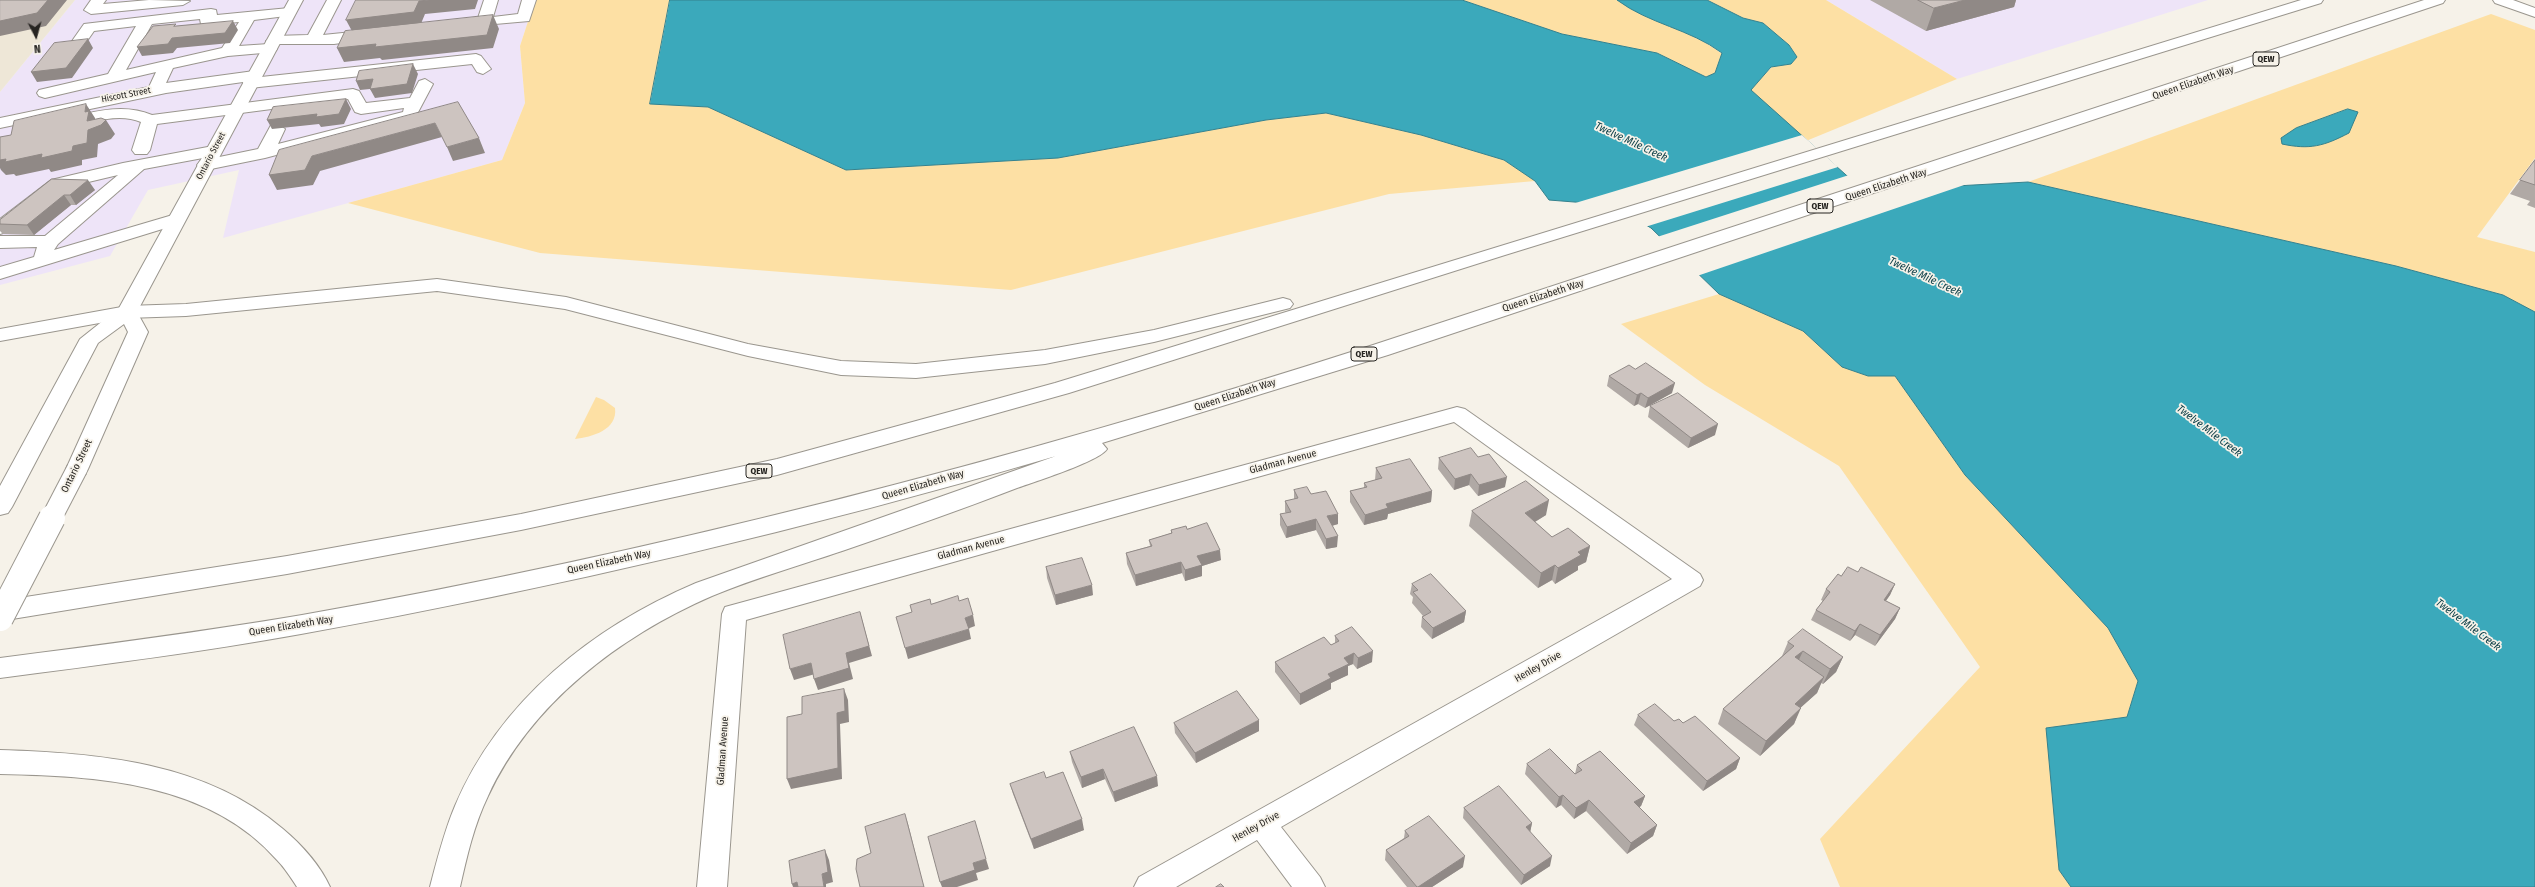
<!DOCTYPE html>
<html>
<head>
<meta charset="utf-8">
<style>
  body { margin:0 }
  #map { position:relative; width:2535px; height:887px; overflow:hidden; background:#f6f2e9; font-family:"Fira Sans Condensed",sans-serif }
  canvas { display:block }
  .north { position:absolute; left:16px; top:16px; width:40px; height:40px; -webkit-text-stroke:3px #f6f2e9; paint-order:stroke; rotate:174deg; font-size:11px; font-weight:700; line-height:16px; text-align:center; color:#262421 }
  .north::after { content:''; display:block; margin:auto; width:14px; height:18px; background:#262421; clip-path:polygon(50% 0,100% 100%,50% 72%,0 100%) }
</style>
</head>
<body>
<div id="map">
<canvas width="2535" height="887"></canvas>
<div class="north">N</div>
</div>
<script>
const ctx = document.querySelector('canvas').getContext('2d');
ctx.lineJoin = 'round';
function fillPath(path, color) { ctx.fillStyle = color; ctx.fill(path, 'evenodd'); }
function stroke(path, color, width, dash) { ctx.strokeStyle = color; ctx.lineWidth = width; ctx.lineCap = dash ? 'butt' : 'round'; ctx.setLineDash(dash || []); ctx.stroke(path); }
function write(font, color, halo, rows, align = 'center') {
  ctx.font = font + ' "Fira Sans Condensed",sans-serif'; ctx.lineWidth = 3.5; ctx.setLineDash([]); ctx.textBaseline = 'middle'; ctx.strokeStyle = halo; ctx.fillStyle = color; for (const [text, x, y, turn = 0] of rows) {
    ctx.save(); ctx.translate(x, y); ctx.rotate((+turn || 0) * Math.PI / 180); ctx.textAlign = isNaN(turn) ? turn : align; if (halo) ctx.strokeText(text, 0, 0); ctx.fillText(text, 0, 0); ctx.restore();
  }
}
const commercial = new Path2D(`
  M75,0h460l-15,46 5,57 -23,57 -279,78 16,-68 -91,20 -38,66 -110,29v-193z
  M1826,0h382l-251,79z`);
const built = new Path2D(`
  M0,0h75l-75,92z`);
const green = new Path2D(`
  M535,0h135l-20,104 58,3 138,63 212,-12 208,-38 60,-7 95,22 83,25 31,21 -146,13 -378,96 -471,-37 -192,-50 154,-43 23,-57 -5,-57z
  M1462,0h155c32,24 74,29 105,54l-7,19 -9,4 -49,-24 -95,-19z
  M1707,0h119l131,79 -151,62 -56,-51 22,-23 19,-3 6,-7 -8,-12 -26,-22 -20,-5z
  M2491,14l44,16v128l-58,79 58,15v60l-32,-17 -107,-29 -368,-84z
  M1719,294l84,37 39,36 26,9h27l70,99 143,153 30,53 -11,36 -80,11 12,142 12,17h-231l-20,-48 160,-172 -141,-201 -134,-81 -84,-61z
  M596,397l8,3 11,8c3,22 -23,29 -40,31z`);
const water = new Path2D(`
  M670,0h792l100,34 95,19 49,24 9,-4 7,-20c-32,-24 -73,-29 -105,-53h90l36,18 20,5 26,22 8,12 -6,7 -20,3 -20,23 113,101 164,-9 368,84 107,29 32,17v575h-464l-12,-17 -13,-142 81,-11 11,-36 -30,-53 -143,-153 -70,-99h-27l-26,-9 -39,-36 -84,-37 -68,-66 -39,-23 -63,-5 -14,-19 -31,-21 -83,-25 -95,-22 -60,7 -208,38 -212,12 -138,-63 -58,-3z
  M2348,109l10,3 -9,21c-25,13 -39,17 -67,11l-1,-6 15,-10z`);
const pier = new Path2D(`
  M1802,135l36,32 -193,60 -34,-20 -39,-3z
  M1849,175l16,14 105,-6 -273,93 -40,-39z`);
const minor = new Path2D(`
  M91,0h15l-3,4 46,-4 41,1 -7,4 -92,9 -7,-4z
  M327,0h14l-18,35 49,-5 8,5 -3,3 -43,6h-65l-3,-3 8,-5 34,-1z
  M484,0h14l-5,17 25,-3 4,-14h14l-7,21 -68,6 -2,-3 2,-3 17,-3z
  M289,8l7,4 -2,3 -40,5 -15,26 30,-2 8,5 -3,3 -46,4 -55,12 -7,15 88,-12 6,2 1,4 215,-23 5,2 10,13 -8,5 -6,-2 -5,-8 -222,24 -6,-2 -1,-4 -77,11 -166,35v-10l149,-31 7,-15 -111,26 -6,-2 -2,-3 2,-3 69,-16 28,-48 -42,5 -16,23h-10l-3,-3 19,-27 127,-15 5,1 1,5zM200,19l1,5 5,1 33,-3 -17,26 -96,22 26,-46z
  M425,79l8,5 -18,34 -150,40 -59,12 -6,-1 -3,-4 3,-4 58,-12 13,-24 6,-1 8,5 -7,15 125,-32 1,-4 -43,6 -6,-2 -7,-13 -191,25 -7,26 -3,4h-12l-3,-4 9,-28c-23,-10 -53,1 -76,7l-8,-5 2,-4c30,-7 63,-18 93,-5l201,-26 6,2 7,12 44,-5 9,-17z
  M213,146l6,1 3,4 -3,4 -75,14 -86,75 -4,6 122,-36 6,1 3,4 -3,4 -182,56v-12l34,-10 3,-10 -37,1v-12h45l73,-61 -55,13 -16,10 -41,34 -6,2v-15l51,-39 72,-17z
  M1457,407l8,2 235,165 3,6 -3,6 -419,241 39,50 5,10h-33l-35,-47 -81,47h-42l5,-10 533,-298 -218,-157 -708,198 -19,267h-30l25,-273 3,-7z`);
const major = new Path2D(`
  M289,0h14l-166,312 11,20 -60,137 -3,6 -8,2 -8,-2 -3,-6 62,-137 -4,-8 -26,19 -86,164 -4,6 -8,2v-29l80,-147 39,-31z
  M2493,0h20l22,8v9l-40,-14z`);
const highway = new Path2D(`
  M2301,0h22l-2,3 -816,252 -436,138 -292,82 -256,55 -234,44 -287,47v-20l287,-45 234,-42 256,-55 278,-76z
  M2424,0h21l-2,3 -1055,352 -286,88 5,6c-7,12 -73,33 -90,39 -57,22 -114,42 -172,62 -44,15 -90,28 -133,46 -92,40 -181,107 -224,200 -14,29 -21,60 -28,91h-30c7,-27 14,-55 25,-81 45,-106 138,-179 241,-223l360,-127c-248,73 -500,132 -755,178 -100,18 -201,31 -301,44v-20c101,-13 202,-26 302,-43 363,-64 720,-157 1071,-270z
  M437,279l129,18 182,47 93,17 75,3 129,-14 109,-20 129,-32 7,2 3,4 -3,4 -136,34 -109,22 -129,14 -75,-3 -93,-19 -183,-47 -128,-18 -251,25 -59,2 -127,23v-12l127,-23 59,-2z
  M0,750c98,3 205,12 283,79 18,15 37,36 47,58h-33c-6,-9 -12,-19 -20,-27 -68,-78 -181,-84 -277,-86z`);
const majorBridgeFar1 = new Path2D(`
  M51,519l26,-50`);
const majorBridge = new Path2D(`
  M0,618l52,-100`);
const wall = new Path2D(`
  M1870,0h146l-2,7 -88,24z
  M2535,160v48l-8,-3 3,-4 -20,-7z
  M52,179l43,11 -19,15h-5l-37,30 -31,-1 -3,-3v-11z
  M1609,376l63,17 -27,15 -7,-4 -4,2 -27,-20z
  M1650,406l65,29 -27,13 -40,-31z
  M1478,457l27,30 -27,9 -9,-11 -15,5 -16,-21 1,-11z
  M1376,468l56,23 -1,11 -43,12 -1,5 -23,6 -14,-23v-11l14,-3v-5l11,-3z
  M1294,490l17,4 27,30 -6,2 5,21 -11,2 -10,-19 -30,8 -6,-13v-11l6,-1 -1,-1v-11l9,-2z
  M1472,511l74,4 -11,7 17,15 38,9 -4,16 -8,4v4l-23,14 -3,-4 -14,8 -69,-62z
  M1187,529l34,31 -19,6v10l-17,5 -3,-8 -46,13 -9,-22 -1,-11 24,-7 -1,-6 22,-7v-3z
  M1046,567l47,28 -37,10 -9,-27z
  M1858,572l37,12 -5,11 -4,6 14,7 -5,11 -20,27 -20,-11 -5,6 -39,-21 5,-10 7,-9 -2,-1 5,-11 15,-13z
  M1412,584l54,27 -2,11 -32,17 -11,-12 1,-10 1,-1 -11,-13 1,-6 -3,-3z
  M1335,636l37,26 -15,7 -4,-5 -5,2v9l-17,8v6l-31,16 -25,-33v-10l56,-17 4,-2z
  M1788,642l55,15 -7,15 -13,12 -2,-1 -4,10 -17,15 -6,16 -34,32 -42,-32 5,-15 59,-53z
  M1638,715l45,8 57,35 -4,11 -33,22 -69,-66z
  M1174,723l85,8 -63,32 -21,-30z
  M1070,752l88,34 -43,16 -10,-23 -23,9 -10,-26z
  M1527,764l48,10 2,-9 68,31 -4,10 -2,1 18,18 -4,11 -26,18 -41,-43 -12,8 -13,-14 -5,3 -31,-34z
  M1046,778l38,52 -50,19 -21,-55 -3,-10z
  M1464,808l68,15 -2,9 20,34 -29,19 -58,-67z
  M1405,831l58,36 -31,20h-25l-22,-27 1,-10 18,-12z`);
const shadedWall = new Path2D(`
  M0,0h67l-21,26 -46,10z
  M429,0h49l-3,9 -50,5 -5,12 -67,7 -7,-13 73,-19z
  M1965,0h51l-2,7 -88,24 8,-23z
  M493,15l6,14 -6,19 -111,12 -2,-2 -36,4 -7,-14z
  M233,21l5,9 -8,13 -53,5 -4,5 -31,3 -5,-9 35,-9z
  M88,39l5,9 -21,30 -35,4 -6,-10z
  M413,64l5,10 -6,19 -37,5 -5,-9 -10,1 -4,-9z
  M346,99l5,10 -7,15 -23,3 -2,-3 -47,5 -5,-9z
  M86,104l9,14v2h11l9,14 -4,5 -13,5 -1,13 -15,3v5l-31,7 -2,-3 -33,7 -2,-2 -8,1 -5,-5 -1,-2v-9l73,-13 14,-25 -2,-9z
  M435,123l7,14 -122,34 -7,14 -36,5 -8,-15 43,-19z
  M479,138l6,15 -32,8 -6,-14z
  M88,180l7,10 -19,15 -6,-10z
  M64,195l7,10 -37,30 -7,-10z
  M1675,383l-3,10 -27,15 3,-10z
  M1641,393l-3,11 -4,2 3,-11z
  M1718,424l-3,11 -27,13 3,-10z
  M1471,474l-2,11 -15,5 1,-11z
  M1507,477l-2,10 -27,9 1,-11z
  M1432,491l-1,11 -43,12 -1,5 -23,6 1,-10 21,-11z
  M1549,500l-3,15 -23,14 2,-16z
  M1338,514v10l-11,3v-11z
  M1316,519v11l-30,8 1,-11z
  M1338,536l-1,11 -11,2v-10z
  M1590,546l-4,16 -8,4v4l-23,14 3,-16 20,-16z
  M1220,550l1,10 -19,6v10l-17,5v-11l12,-14z
  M1181,562l1,11 -46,13 -1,-11z
  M1555,565l-3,15 -14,8 3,-15z
  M1895,584l-5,11 -11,15 5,-10z
  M1092,585l1,10 -37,10 -1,-10z
  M1900,608l-5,11 -20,27 5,-11z
  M1466,611l-2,11 -32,17 1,-11z
  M860,612l12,44 -23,7 4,16 -35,11 -4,-11 32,-26z
  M973,615l2,11 -8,3 -2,-11z
  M1860,624l-5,11 -5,6 5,-10z
  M969,629l2,10 -63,20 -3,-11z
  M1373,651l-1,11 -15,7 1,-11z
  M1803,651l-7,15 -1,-9z
  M1354,653l-1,11 -5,2v9l-17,8v6l-31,16v-11l28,-20 16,-16z
  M1843,657l-7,15 -13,12 7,-15z
  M811,663l4,11 -21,6 -4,-11z
  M1824,677l-7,16 -29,26 7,-15z
  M844,689l4,11 1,22 -9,2 2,55 -51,10 -4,-10 50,-66z
  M1801,708l-7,16 -34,32 6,-15z
  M1259,720v11l-63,32 -1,-10z
  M1740,758l-4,11 -33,22 4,-10z
  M1103,769l2,10 -23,9 -1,-11z
  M1157,776l1,10 -43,16 -2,-10z
  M1563,795l-2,10 -5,3 3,-11z
  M1645,796l-4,10 -10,7 3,-11z
  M1589,800l-3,11 -12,8 2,-11z
  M905,814l3,10 16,63z
  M1082,819l2,11 -50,19 -3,-10z
  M1532,823l-2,10 -4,-6z
  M1657,825l-4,11 -26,18 4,-11z
  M825,850l4,10 4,22 -7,2v3h-2l-2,-13z
  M1465,856l-2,11 -31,20h-14z
  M1552,856l-2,10 -29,19 3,-10z
  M986,859l3,10 -13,4 2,7 -21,7h-15l-2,-5 33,-19z
  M797,882l2,5h-6l-1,-3z`);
const building = new Path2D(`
  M0,0h48l-11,13 -37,8z
  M356,0h73l-10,1 -5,11 -68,8z
  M1918,0h47l-31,8z
  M493,15l-6,20 -112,12 1,-3 -39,4 8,-17z
  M233,21l-8,12 -53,5 -4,6 -31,3 16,-21 23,-2 -2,2z
  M88,39l-22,29 -35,4 23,-29z
  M413,64l-6,20 -37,5 3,-10 -17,2 3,-10z
  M346,99l-7,15 -23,3 1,-3 -50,6 6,-13z
  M458,102l21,36 -32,9 -12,-24 -123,33 -7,14 -36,5 10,-25z
  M86,104l-1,8 4,-1 -2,10 14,-3 5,2 -5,5 -13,5 -1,13 -14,3 -1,5 -31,7 1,-4 -37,8 1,-3 -6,1v-23l11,-2 3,-14z
  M2535,160v25l-15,-5z
  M52,179l36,1 -18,15h-6l-37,30 -27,-1v-4z
  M1646,363l29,20 -27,15 -7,-5 -4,2 -28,-19 20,-11 6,4z
  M1678,393l40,31 -27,14 -41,-32z
  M1471,448l7,9 11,-3 18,23 -28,8 -8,-11 -16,5 -16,-21z
  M1410,459l22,32 -46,13 2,4 -23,7 -15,-24 17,-4 -3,-4 18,-5 -6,-10z
  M1526,481l23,19 -24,13 27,24 16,-9 22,18 -12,6 3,3 -23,13 -3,-3 -14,8 -69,-62z
  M1307,487l4,7 15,-3 12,23 -11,2 11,20 -12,3 -10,-20 -29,8 -7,-13 11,-2 -6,-11 13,-3 -4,-8z
  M1207,523l13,27 -23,6 5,9 -17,5 -4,-8 -46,13 -9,-22 26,-7 -3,-6 23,-7 -1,-3 15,-4 1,3z
  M1082,558l10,27 -37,10 -9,-28z
  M1848,567l10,5 3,-5 34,17 -11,16 16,8 -20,27 -20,-11 -5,7 -39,-21 14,-18 -4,-3 12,-15 3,2z
  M1431,574l35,37 -33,17 -11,-11 9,-5 -18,-20 5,-2 -6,-6z
  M958,596l1,5 9,-3 5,17 -8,3 4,11 -64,19 -9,-31 16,-5 -2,-7 20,-6 1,5z
  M860,612l9,34 -23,7 3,15 -35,11 -3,-16 -21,6 -7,-34z
  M1352,627l21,24 -15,7 -4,-5 -10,5 5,6 -21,10 3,4 -31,16 -25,-32 49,-25 7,8 8,-4 -4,-5z
  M1803,629l40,28 -13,12 -27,-18 -8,6 29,20 -29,27 6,4 -35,33 -43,-32 71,-63 -6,-4z
  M844,689l1,22 -8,2 1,55 -51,11v-62l15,-3v-17z
  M1237,691l22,29 -64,33 -21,-30z
  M1655,704l19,17 5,-2 4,4 12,-7 45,42 -33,23 -69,-66z
  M1134,727l23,49 -44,16 -10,-23 -22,8 -11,-25z
  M1550,749l25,25 7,-4 -5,-5 23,-14 45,45 -11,6 23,23 -26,18 -42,-43 -13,8 -13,-13 -4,2 -32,-33z
  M1044,772l2,6 17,-6 19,47 -51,20 -21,-55z
  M1499,786l33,37 -6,4 26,29 -28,19 -60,-67z
  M905,814l19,73h-64l-4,-18 1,-10 14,-6 -6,-26z
  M1429,816l36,40 -47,31h-1l-31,-37 23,-14 -4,-5z
  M975,821l11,38 -13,4 2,7 -35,12 -12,-45z
  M825,850l3,22 -6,2 2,13h-26l-1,-5 -5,2 -3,-23z
  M1221,884l3,3h-8z`);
const shields = [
  [2266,59,26],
  [1820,206,26],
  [1364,354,26],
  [759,471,26]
];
const shieldNames = [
  ["QEW",2266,59],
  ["QEW",1820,206],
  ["QEW",1364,354],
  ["QEW",759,471]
];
const farStreetnames = [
  ["Hiscott Street",126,95,-11],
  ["Ontario Street",211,156,-62]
];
const streetNames = [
  ["Queen Elizabeth Way",2193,83,-19],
  ["Queen Elizabeth Way",1886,185,-18],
  ["Queen Elizabeth Way",1543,296,-18],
  ["Queen Elizabeth Way",1235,395,-18],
  ["Gladman Avenue",1283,462,-15],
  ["Ontario Street",77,466,-64],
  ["Queen Elizabeth Way",923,485,-16],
  ["Gladman Avenue",971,548,-15],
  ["Queen Elizabeth Way",609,562,-12],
  ["Queen Elizabeth Way",291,626,-9],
  ["Henley Drive",1538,667,-30],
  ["Gladman Avenue",723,751,-86],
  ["Henley Drive",1256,827,-29]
];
const waterNames = [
  ["Twelve Mile Creek",1631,142,25],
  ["Twelve Mile Creek",1925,277,25],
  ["Twelve Mile Creek",2209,431,37],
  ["Twelve Mile Creek",2468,625,37]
];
fillPath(commercial, '#eee4f8');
fillPath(built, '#eee7d7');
fillPath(green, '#fde0a4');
fillPath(water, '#3ba9bb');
stroke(water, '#35818d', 1);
fillPath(pier, '#f6f2e9');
stroke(minor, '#9a968e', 2);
stroke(major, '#9a968e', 2);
stroke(highway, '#9a968e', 2);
fillPath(minor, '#fff');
fillPath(major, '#fff');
fillPath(highway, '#fff');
stroke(majorBridgeFar1, '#9a968e', 22, []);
stroke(majorBridge, '#9a968e', 28, []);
stroke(majorBridgeFar1, '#fff', 20);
stroke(majorBridge, '#fff', 26);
fillPath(wall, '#b0a9a5');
fillPath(shadedWall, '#908986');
fillPath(building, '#cdc4c0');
stroke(building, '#908986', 1);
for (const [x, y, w] of shields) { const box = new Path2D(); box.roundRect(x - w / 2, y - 7, w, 14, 3); ctx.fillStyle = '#f6f2e9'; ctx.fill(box); stroke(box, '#262421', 1); }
write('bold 9px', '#262421', null, shieldNames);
write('9px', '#262421', '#f6f2e9', farStreetnames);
write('10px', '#262421', '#f6f2e9', streetNames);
write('italic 11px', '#0f4149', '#f6f2e9', waterNames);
</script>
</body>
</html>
